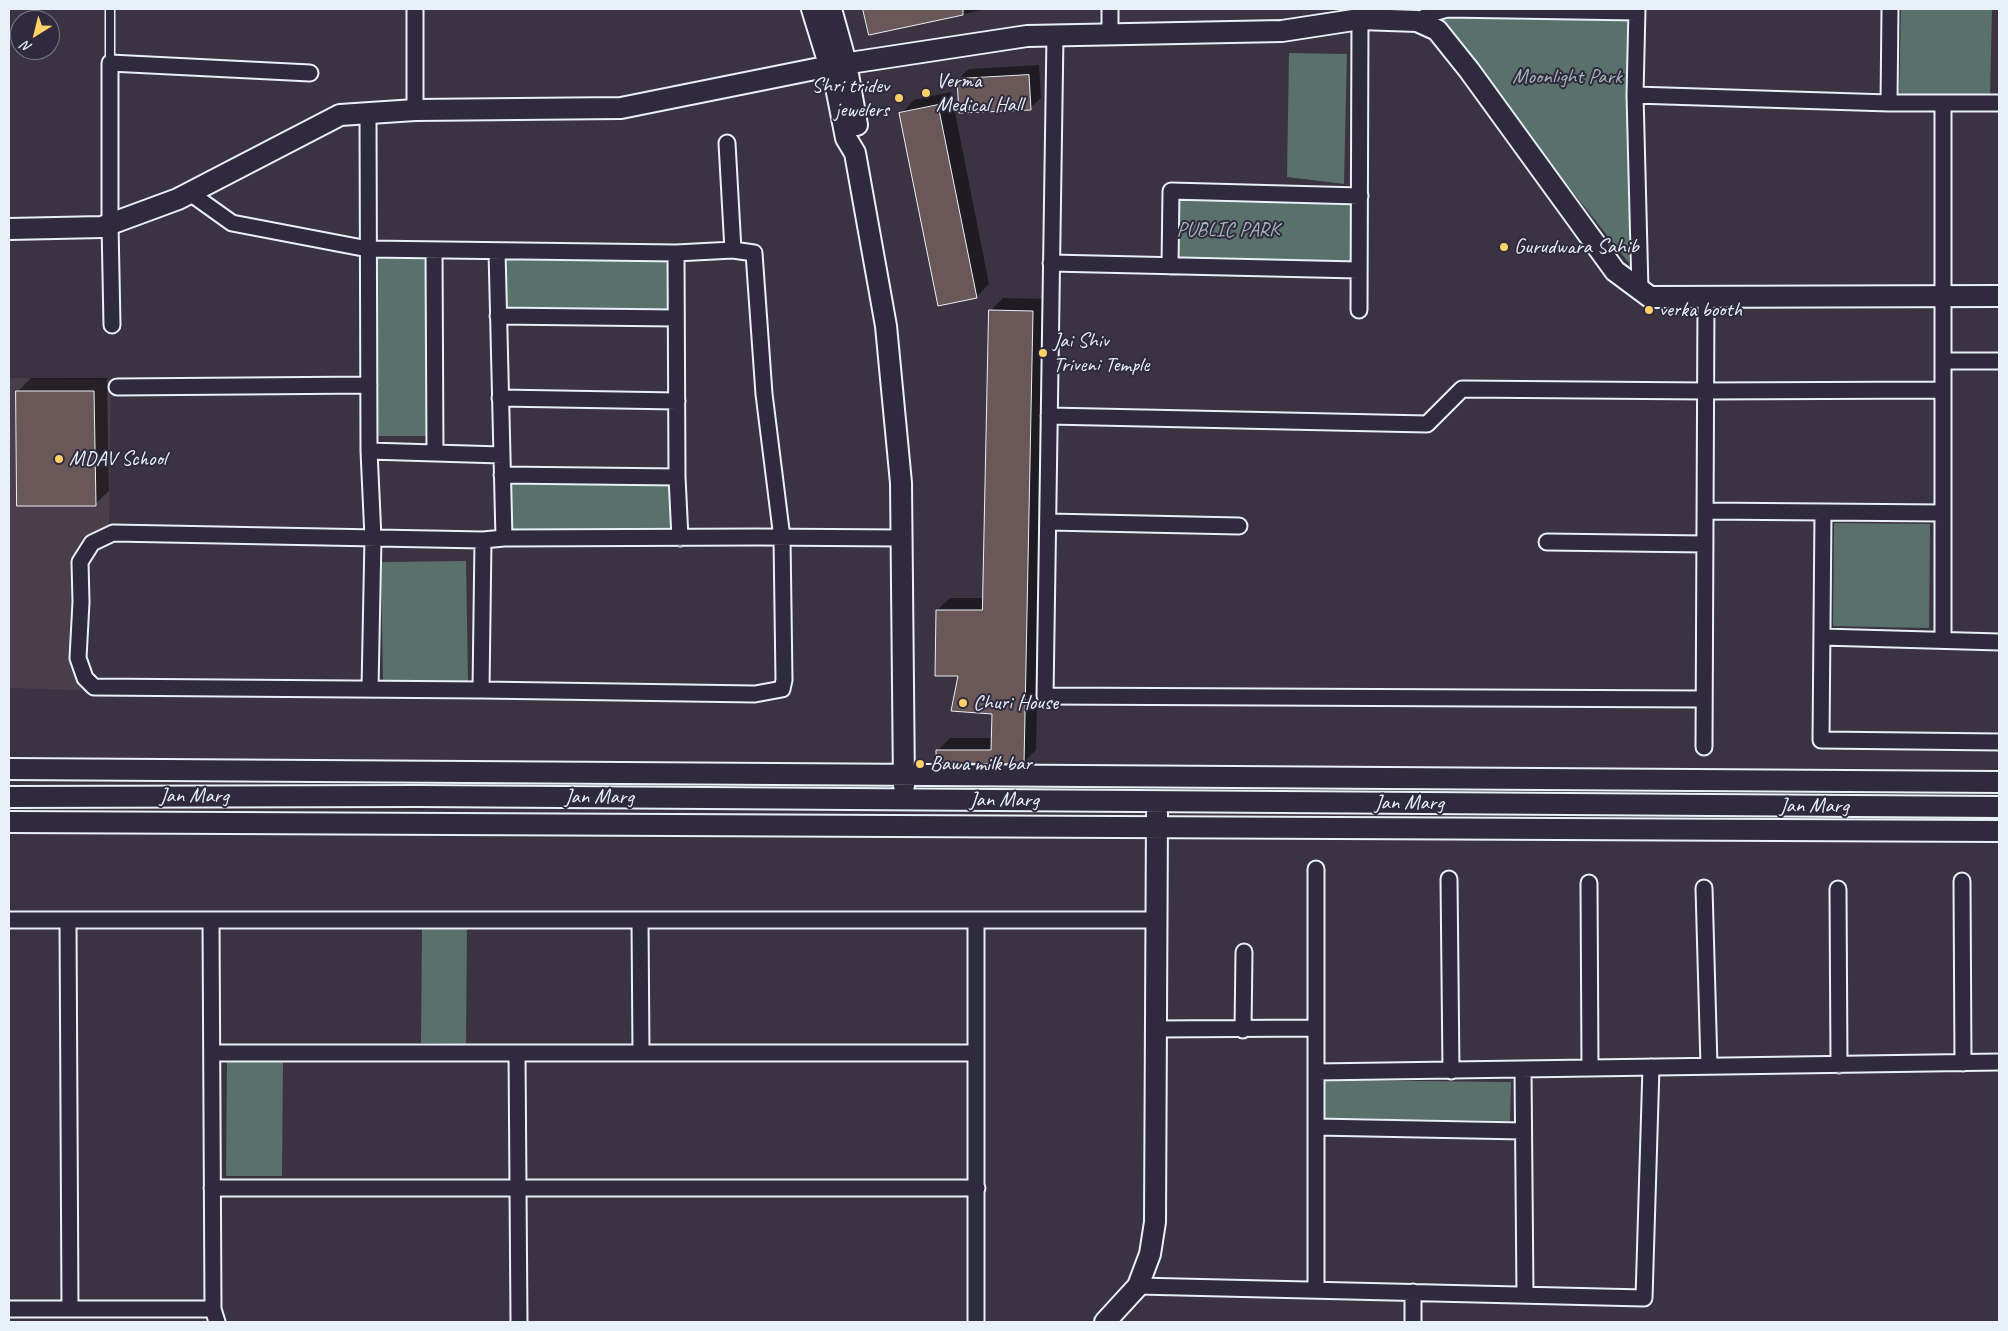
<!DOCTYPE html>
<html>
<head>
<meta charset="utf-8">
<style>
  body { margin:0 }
  #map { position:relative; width:2008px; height:1331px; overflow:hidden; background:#3b3342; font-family:Caveat,sans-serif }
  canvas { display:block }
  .frame { position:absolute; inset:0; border:10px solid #e8f1f8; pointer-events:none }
  .north { position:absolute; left:10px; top:10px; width:50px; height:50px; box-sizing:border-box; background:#2f2a3d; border:1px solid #797a88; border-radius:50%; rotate:216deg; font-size:14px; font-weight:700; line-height:20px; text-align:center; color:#e8f1f8 }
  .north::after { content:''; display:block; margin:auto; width:18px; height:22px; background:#ffd166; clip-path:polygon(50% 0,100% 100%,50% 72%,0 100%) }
</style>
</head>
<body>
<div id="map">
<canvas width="2008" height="1331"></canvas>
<div class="frame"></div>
<div class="north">N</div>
</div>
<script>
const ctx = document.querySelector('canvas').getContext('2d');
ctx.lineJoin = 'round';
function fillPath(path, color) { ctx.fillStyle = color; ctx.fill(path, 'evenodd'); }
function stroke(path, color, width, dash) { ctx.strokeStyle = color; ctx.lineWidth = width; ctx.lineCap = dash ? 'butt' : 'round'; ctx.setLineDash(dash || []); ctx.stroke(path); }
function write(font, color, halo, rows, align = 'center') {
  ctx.font = font + ' Caveat,sans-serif'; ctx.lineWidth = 4; ctx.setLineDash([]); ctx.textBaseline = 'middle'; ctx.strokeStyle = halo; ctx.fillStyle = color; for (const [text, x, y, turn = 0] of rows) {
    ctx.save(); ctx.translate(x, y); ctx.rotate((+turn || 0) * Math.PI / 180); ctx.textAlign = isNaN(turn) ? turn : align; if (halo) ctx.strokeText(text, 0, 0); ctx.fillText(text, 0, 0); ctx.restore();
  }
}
const built = new Path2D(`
  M9,378l102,2 -2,157h-27l-2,153 -71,-2z`);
const green = new Path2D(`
  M1433,9h203l-7,254 -125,-158z
  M1901,9h91l-2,89h-91z
  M1289,53l58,1 -3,130 -57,-7z
  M1171,191l189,5 -2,74 -188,-4z
  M375,254h53v182h-52z
  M505,257l166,2 -1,53 -166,-2z
  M508,481l164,1v60h-164z
  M1834,523l96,1 -1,104 -96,-2z
  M466,561l2,120 -85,1 -2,-120z
  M422,925l45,3 -1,116 -45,-1z
  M227,1061h56l-1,115h-56z
  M1325,1080l186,2 -1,39 -185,-3z`);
const shadow = new Path2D(`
  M865,9h123l-118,24z
  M1039,65l2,33 -11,10 -72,-29 11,-10z
  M951,92l38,192 -13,13 -75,-184 13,-13z
  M1003,298l43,1 -10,451 -12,12 -87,-11 13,-13h42l1,-25 -33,-38 -23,-65 13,-12h33l7,-287z
  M31,378h76l2,113 -14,13 -78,-112z`);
const building = new Path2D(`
  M863,9h100v6l-94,20z
  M1029,75l2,35 -72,3 -2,-34z
  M938,105l39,193 -39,8 -39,-193z
  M989,310l44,1 -9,453 -88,-1v-13h55l1,-36 -41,-3 7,-35h-23l1,-66h46z
  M16,391h78l2,115h-79z`);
const lane = new Path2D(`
  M110,63v-54`);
const street = new Path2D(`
  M1637,9l-2,86 5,195
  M1417,21l13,-7 17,-5 190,3
  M1110,35v-26
  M1055,36l-10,660 659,3
  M1635,95l254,8h110
  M1889,103l1,-94
  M415,110v-101
  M368,113l1,338 4,87 -3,151
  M727,143l6,107 21,3 10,141 18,144 2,142 -2,9 -27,5 -274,-4 -387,-3 -9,-9 -7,-20 3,-56 -1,-40 12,-19 21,-10 370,7 21,-2 254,-1 143,1
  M190,193l42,30 136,26 308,4 57,-3
  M434,250l1,203
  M497,251l7,287
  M676,253l1,224 3,61
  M1051,263l307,7
  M1170,266l1,-75 189,5
  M1359,310l1,-291
  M498,316l178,2
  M112,325l-2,-101v-161l200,10
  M1943,361h56
  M117,387l252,-2
  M500,398l177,3
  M1049,416l378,8 35,-35 243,2 238,-1
  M369,451l132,4
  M502,475l175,2
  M1705,511l237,2
  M1823,512l-2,228 178,2
  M1048,522l191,4
  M1547,542l158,2
  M1822,637l177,5
  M1943,640v-537
  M481,690l2,-150
  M1704,747l2,-449
  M1316,869v421
  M1449,879l2,192
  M1962,881l1,182
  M1589,883l1,185
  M1704,888l5,178
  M1838,889l1,176
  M9,920h1148
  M68,920l2,389
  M211,920l2,389
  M640,920l1,133
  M976,920v402
  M1156,1029l160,-1
  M1243,1030l1,-78
  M212,1053h764
  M517,1053l2,269
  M1523,1069l2,226
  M1316,1072l683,-10
  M1316,1127l207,4
  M212,1188h765
  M1138,1286l506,12 7,-231
  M1413,1292v30
  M9,1309h204l4,13`);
const secondary = new Path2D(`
  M812,9l24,78 10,51 9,15 31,173 15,157 3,303
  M831,9l15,54 11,62
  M9,229l93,-2 76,-28 162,-84 75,-5 206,-2 209,-42 197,-30 255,-5 78,-12 57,2 20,9 32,40 146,201 35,26 349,-1
  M9,769l1990,13
  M9,797l409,-1 1581,11
  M9,822l1990,9
  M1105,1322l33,-36 12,-32 5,-32 2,-409`);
const markers = [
  [926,93,5,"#ffd166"],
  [899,98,5,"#ffd166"],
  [1504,247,5,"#ffd166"],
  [1649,310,5,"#ffd166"],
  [1043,353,5,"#ffd166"],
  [59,459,5,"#ffd166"],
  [963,703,5,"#ffd166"],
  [920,764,5,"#ffd166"]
];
const parkNames = [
  ["Moonlight Park",1567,77],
  ["PUBLIC PARK",1228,230]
];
const poiNames = [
  ["Verma",936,81],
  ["Medical Hall",936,105],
  ["Shri tridev",889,86,"right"],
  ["jewelers",889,110,"right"],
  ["Gurudwara Sahib",1514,247],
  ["verka booth",1659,310],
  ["Jai Shiv",1053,341],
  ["Triveni Temple",1053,365],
  ["MDAV School",69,459],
  ["Churi House",973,703],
  ["Bawa milk bar",930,764]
];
const streetNames = [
  ["Jan Marg",194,796],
  ["Jan Marg",599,797],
  ["Jan Marg",1004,800],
  ["Jan Marg",1409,803],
  ["Jan Marg",1814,806]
];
fillPath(built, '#493e49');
fillPath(green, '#5a706a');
fillPath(shadow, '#0007');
fillPath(building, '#6a5758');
stroke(building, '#e8f1f8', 1);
stroke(lane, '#e8f1f8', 11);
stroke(street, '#e8f1f8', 19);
stroke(secondary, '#e8f1f8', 24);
stroke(lane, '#2f2a3d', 8);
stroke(street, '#2f2a3d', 15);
stroke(secondary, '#2f2a3d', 20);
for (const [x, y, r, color] of markers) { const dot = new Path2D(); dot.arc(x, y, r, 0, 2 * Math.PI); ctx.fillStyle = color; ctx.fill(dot); stroke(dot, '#2f2a3d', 2); }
write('21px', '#a8b7b8', '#2f2a3d', parkNames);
write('21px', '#e8f1f8', '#2f2a3d', poiNames, 'left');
write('21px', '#e8f1f8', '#2f2a3d', streetNames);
</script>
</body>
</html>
